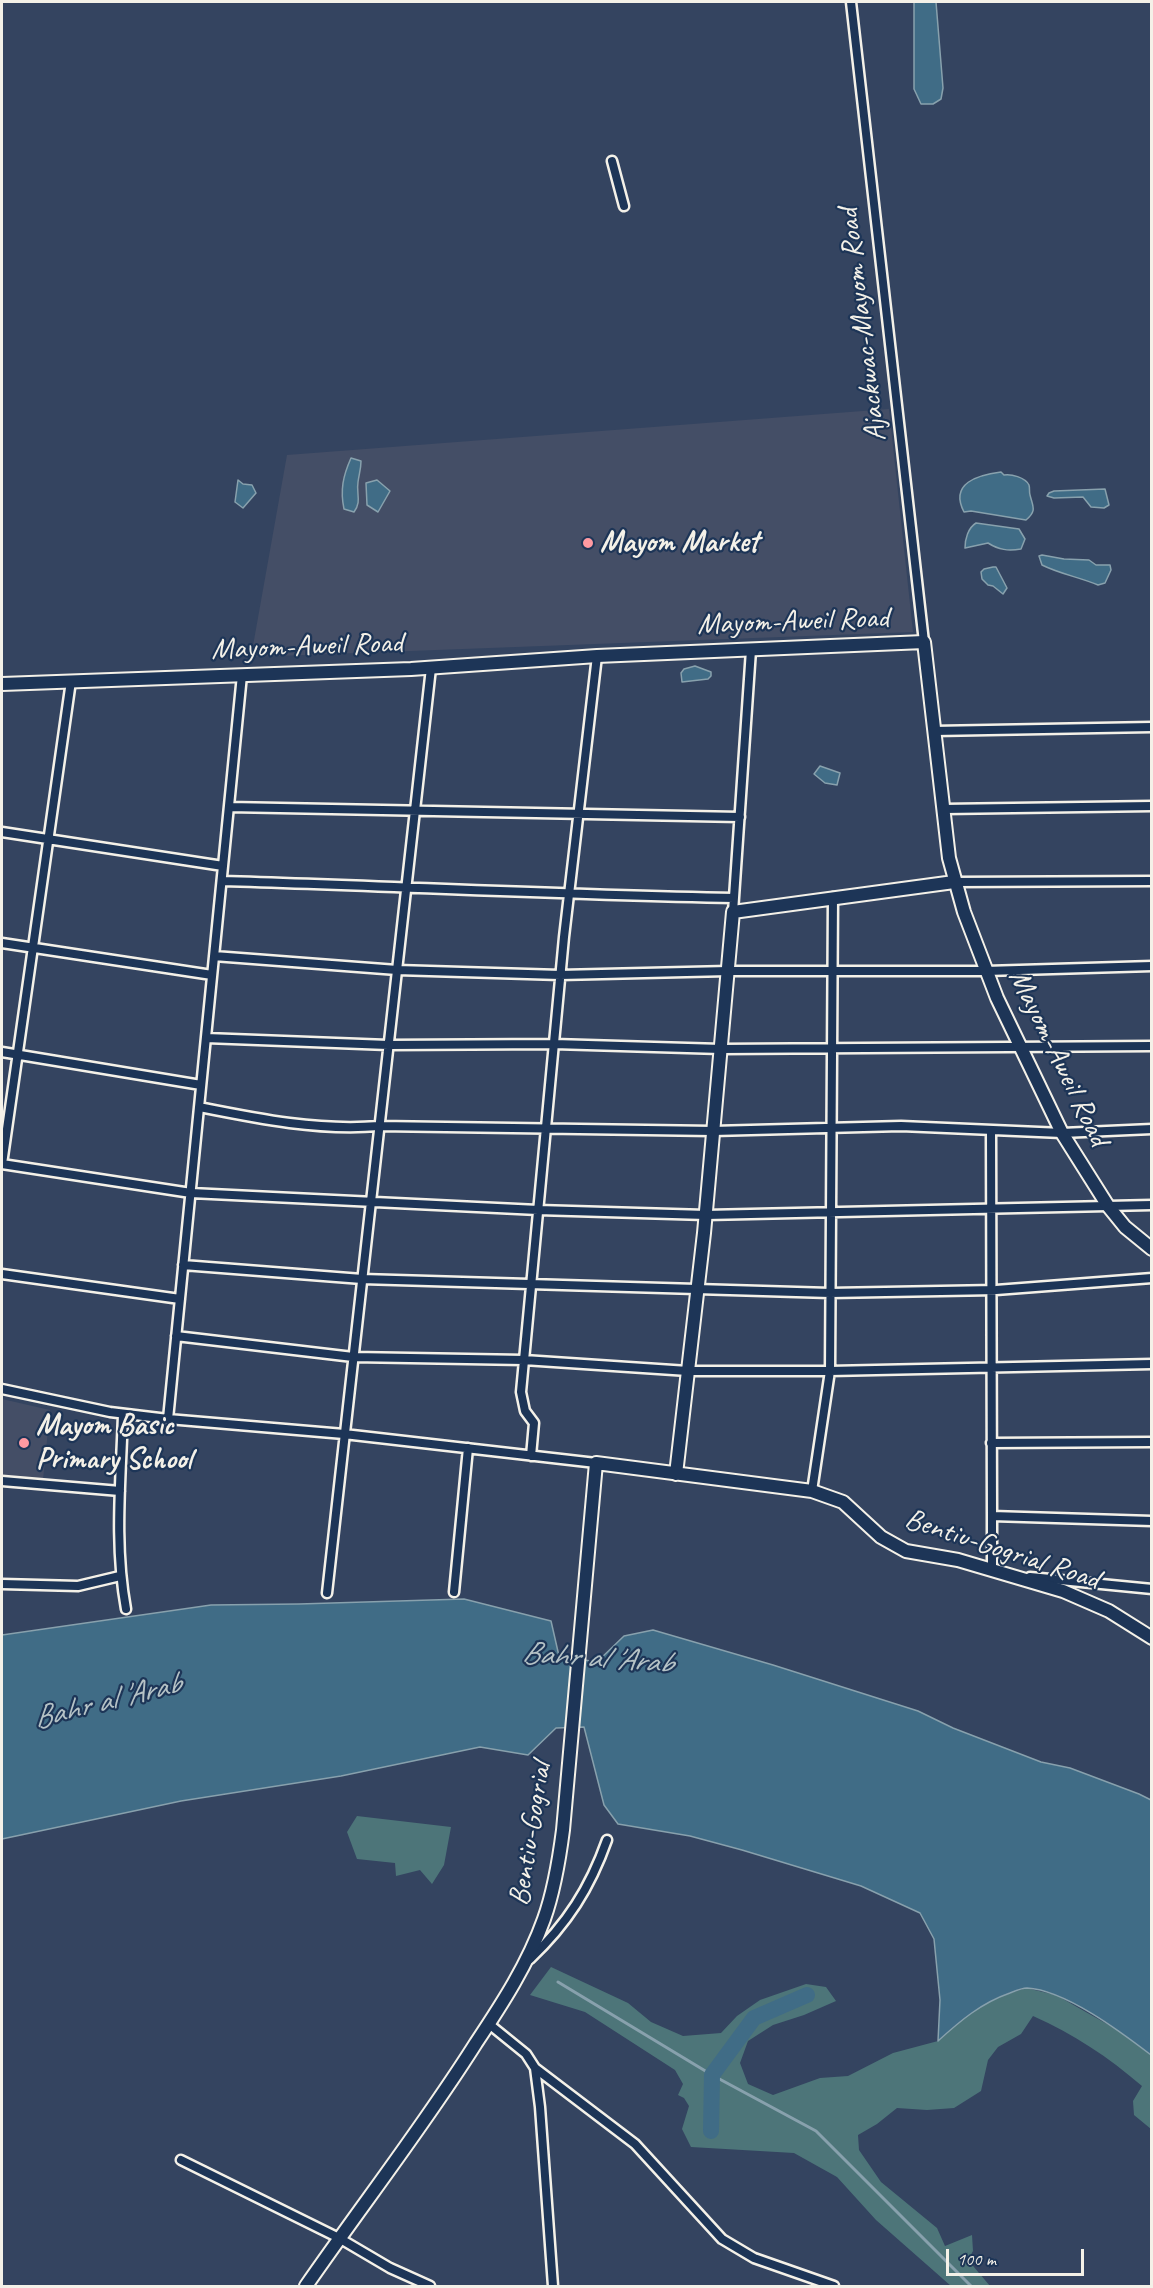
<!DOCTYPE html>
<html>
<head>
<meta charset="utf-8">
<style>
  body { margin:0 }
  #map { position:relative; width:1153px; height:2288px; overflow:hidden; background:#344460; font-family:Caveat,sans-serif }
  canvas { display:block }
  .frame { position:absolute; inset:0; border:3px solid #f4f1e8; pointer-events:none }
  .scale { position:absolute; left:946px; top:2249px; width:138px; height:27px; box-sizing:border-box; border:3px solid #f4f1e8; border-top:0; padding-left:8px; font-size:18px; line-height:21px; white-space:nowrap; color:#f4f1e8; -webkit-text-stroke:4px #1d3557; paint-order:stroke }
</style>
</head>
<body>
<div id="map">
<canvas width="1153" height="2288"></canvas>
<div class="frame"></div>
<div class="scale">100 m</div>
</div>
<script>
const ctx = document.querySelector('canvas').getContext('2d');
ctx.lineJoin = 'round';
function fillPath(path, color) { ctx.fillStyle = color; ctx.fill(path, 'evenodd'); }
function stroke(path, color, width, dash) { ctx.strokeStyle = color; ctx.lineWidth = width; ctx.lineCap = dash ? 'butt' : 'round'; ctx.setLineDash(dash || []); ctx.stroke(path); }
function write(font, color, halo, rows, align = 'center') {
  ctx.font = font + ' Caveat,sans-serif'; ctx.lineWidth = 4.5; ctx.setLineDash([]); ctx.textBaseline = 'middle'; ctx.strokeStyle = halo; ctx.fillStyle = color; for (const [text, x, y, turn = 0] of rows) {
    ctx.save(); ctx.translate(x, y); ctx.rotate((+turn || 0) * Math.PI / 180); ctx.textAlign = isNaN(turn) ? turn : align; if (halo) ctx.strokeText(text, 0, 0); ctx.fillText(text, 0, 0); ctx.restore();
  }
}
const built = new Path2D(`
  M889,409l24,223 -662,25 36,-202z
  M2,1399l48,11 -7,70 -41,-3z`);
const green = new Path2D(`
  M357,1816l94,11 -7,38 -12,19 -12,-14 -24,6 -1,-13 -38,-4 -10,-27z
  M551,1967l77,36 23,19 32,14 38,-3 16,-17 23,-16 46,-16 20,3 10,14 -32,14 -31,10 -25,16 -8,22 8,21 25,11 47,-17 28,-2 45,-23 45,-12 29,-26 29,-17 30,-10 30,7 65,37 30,23v74l-17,-14 -1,-14 9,-15c-34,-29 -68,-52 -109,-70l-12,18 -23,13 -10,13 -7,31 -27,17 -27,2 -30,-2 -20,16 -19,11 1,15 22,32 56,46 8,18 27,-11 1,16 -5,9 22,26h-39l-75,-66 -39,-43 -43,-24 -103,-6 -9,-18 7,-23 -5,-8 -6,-3 5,-11 -8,-14 -90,-58 -55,-17z`);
const water = new Path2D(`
  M914,2h22l7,86 -2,11 -8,5h-12l-7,-15z
  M351,458l10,3c0,8 -2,13 -3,21 -2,12 4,19 -4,30l-10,-3c-4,-19 -1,-33 7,-51z
  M1001,472l3,3c7,-1 21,2 25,10 1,3 0,7 1,10 3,12 7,16 -4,25l-55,-9 -7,1c-15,-29 14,-37 37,-40z
  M238,480l5,4 9,1 4,8 -13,15 -8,-6z
  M377,480l13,11 -12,21 -11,-7 -1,-22z
  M1105,489l4,16 -5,3 -13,-1 -8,-10 -29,1 -7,-2 2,-3 5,-2z
  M976,523l43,6 6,10 -4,10c-13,2 -22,1 -33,-6l-23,5c0,-9 3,-20 11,-25z
  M1042,555l22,4 25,1 7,5h14l1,5 -6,13 -7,2c-19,-8 -38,-11 -56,-20l-3,-9z
  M993,567h3l11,21 -4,6 -10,-8 -5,-1 -6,-6 -1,-7 3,-3z
  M695,666l16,6v4l-3,3 -26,3 -1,-9 3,-4z
  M820,766l20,7 -3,12 -12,-2 -11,-9z
  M464,1599l87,22 8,35 38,6 27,-26 29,-6 120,35 145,46 35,17 88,34 29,6 69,26 12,6v255c-30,-23 -86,-65 -124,-67 -5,0 -12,3 -17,5 -29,10 -50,28 -72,48l2,-41 -6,-61 -14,-26 -59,-27 -119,-36 -52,-14 -72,-12 -14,-19 -20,-78 -28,1 -28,27 -48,-8 -139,29 -160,25 -179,38v-204l209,-30 88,-1z`);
const stream = new Path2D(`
  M558,1982l154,93 104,56 155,155`);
const river = new Path2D(`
  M711,2131l1,-56 42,-57 53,-23`);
const street = new Path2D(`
  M851,2l73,640
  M612,161l12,45
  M242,675l-74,744 176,15 252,29
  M934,731l218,-4
  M229,807l511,10
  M944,809l208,-3
  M2,832l221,34
  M222,881c171,5 341,14 512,17
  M954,882l198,-1
  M733,912l18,-262
  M2,943l210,32
  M214,956l183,14 163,5 168,-4h258l166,-5
  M206,1038l182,7 166,-1 167,5 431,-3
  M2,1052l199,33
  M199,1107c60,12 119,24 180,19l334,5 188,-5 161,7 90,-4
  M991,1131l1,385 160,5
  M2,1164l189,29 347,17 168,5 446,-10
  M2,1164l69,-483
  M183,1265l179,14 468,14 166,-3 156,-12
  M2,1274l178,25
  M176,1336l177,21 171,3 164,11h142l322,-7
  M2,1389l108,23 58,7
  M123,1414c-2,65 -9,130 3,195
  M991,1443l161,-1
  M531,1456l3,-33 -9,-12 -4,-19 43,-455 33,-281
  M2,1481l118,10
  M812,1491l18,-120 3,-474
  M992,1569v-53
  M1030,1577l122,12
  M2,1584l76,2 42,-10
  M454,1592l14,-144
  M327,1593l104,-925
  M530,1959c37,-35 60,-71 77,-119
  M489,2024l37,30 9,14 5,39 13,179
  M535,2068l100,76 87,95 32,19 80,28
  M181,2160l158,78 51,30 40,18`);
const secondary = new Path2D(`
  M2,684l409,-15 186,-13 327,-14 25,216 15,54 33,86 65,135 46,73 17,21 27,22
  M676,1474l28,-241 29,-321 221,-30
  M306,2286c56,-81 117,-159 170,-243 26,-39 52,-79 68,-124 10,-28 15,-58 19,-89l33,-367 216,28 31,11 38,35 25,14 52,9 105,31 46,20 43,27`);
const markers = [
  [588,543,6,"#ff9aa2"],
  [24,1443,6,"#ff9aa2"]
];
const streetNames = [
  ["Ajackwac-Mayom Road",863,325,-97],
  ["Mayom-Aweil Road",793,622,-2],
  ["Mayom-Aweil Road",307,647,-2],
  ["Mayom-Aweil Road",1058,1058,64],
  ["Bentiu-Gogrial Road",1002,1550,18],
  ["Bentiu-Gogrial",531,1834,-81]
];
const poiNames = [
  ["Mayom Market",600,543],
  ["Mayom Basic",36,1426],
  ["Primary School",36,1460]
];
const waterNames = [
  ["Bahr al 'Arab",597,1659,4],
  ["Bahr al 'Arab",107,1702,-14]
];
fillPath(built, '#444e66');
fillPath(green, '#4d7579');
fillPath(water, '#406c86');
stroke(water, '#88a1ad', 1.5);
stroke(stream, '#88a1ad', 3);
stroke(river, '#406c86', 16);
stroke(street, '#f4f1e8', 13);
stroke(secondary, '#f4f1e8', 16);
stroke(street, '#1d3557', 8);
stroke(secondary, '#1d3557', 12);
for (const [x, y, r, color] of markers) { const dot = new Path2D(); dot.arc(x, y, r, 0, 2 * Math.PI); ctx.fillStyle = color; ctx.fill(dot); stroke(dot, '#1d3557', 2); }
write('30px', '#f4f1e8', '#1d3557', streetNames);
write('bold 30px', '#f4f1e8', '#1d3557', poiNames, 'left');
write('italic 32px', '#b5c2c6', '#1d3557', waterNames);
</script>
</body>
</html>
